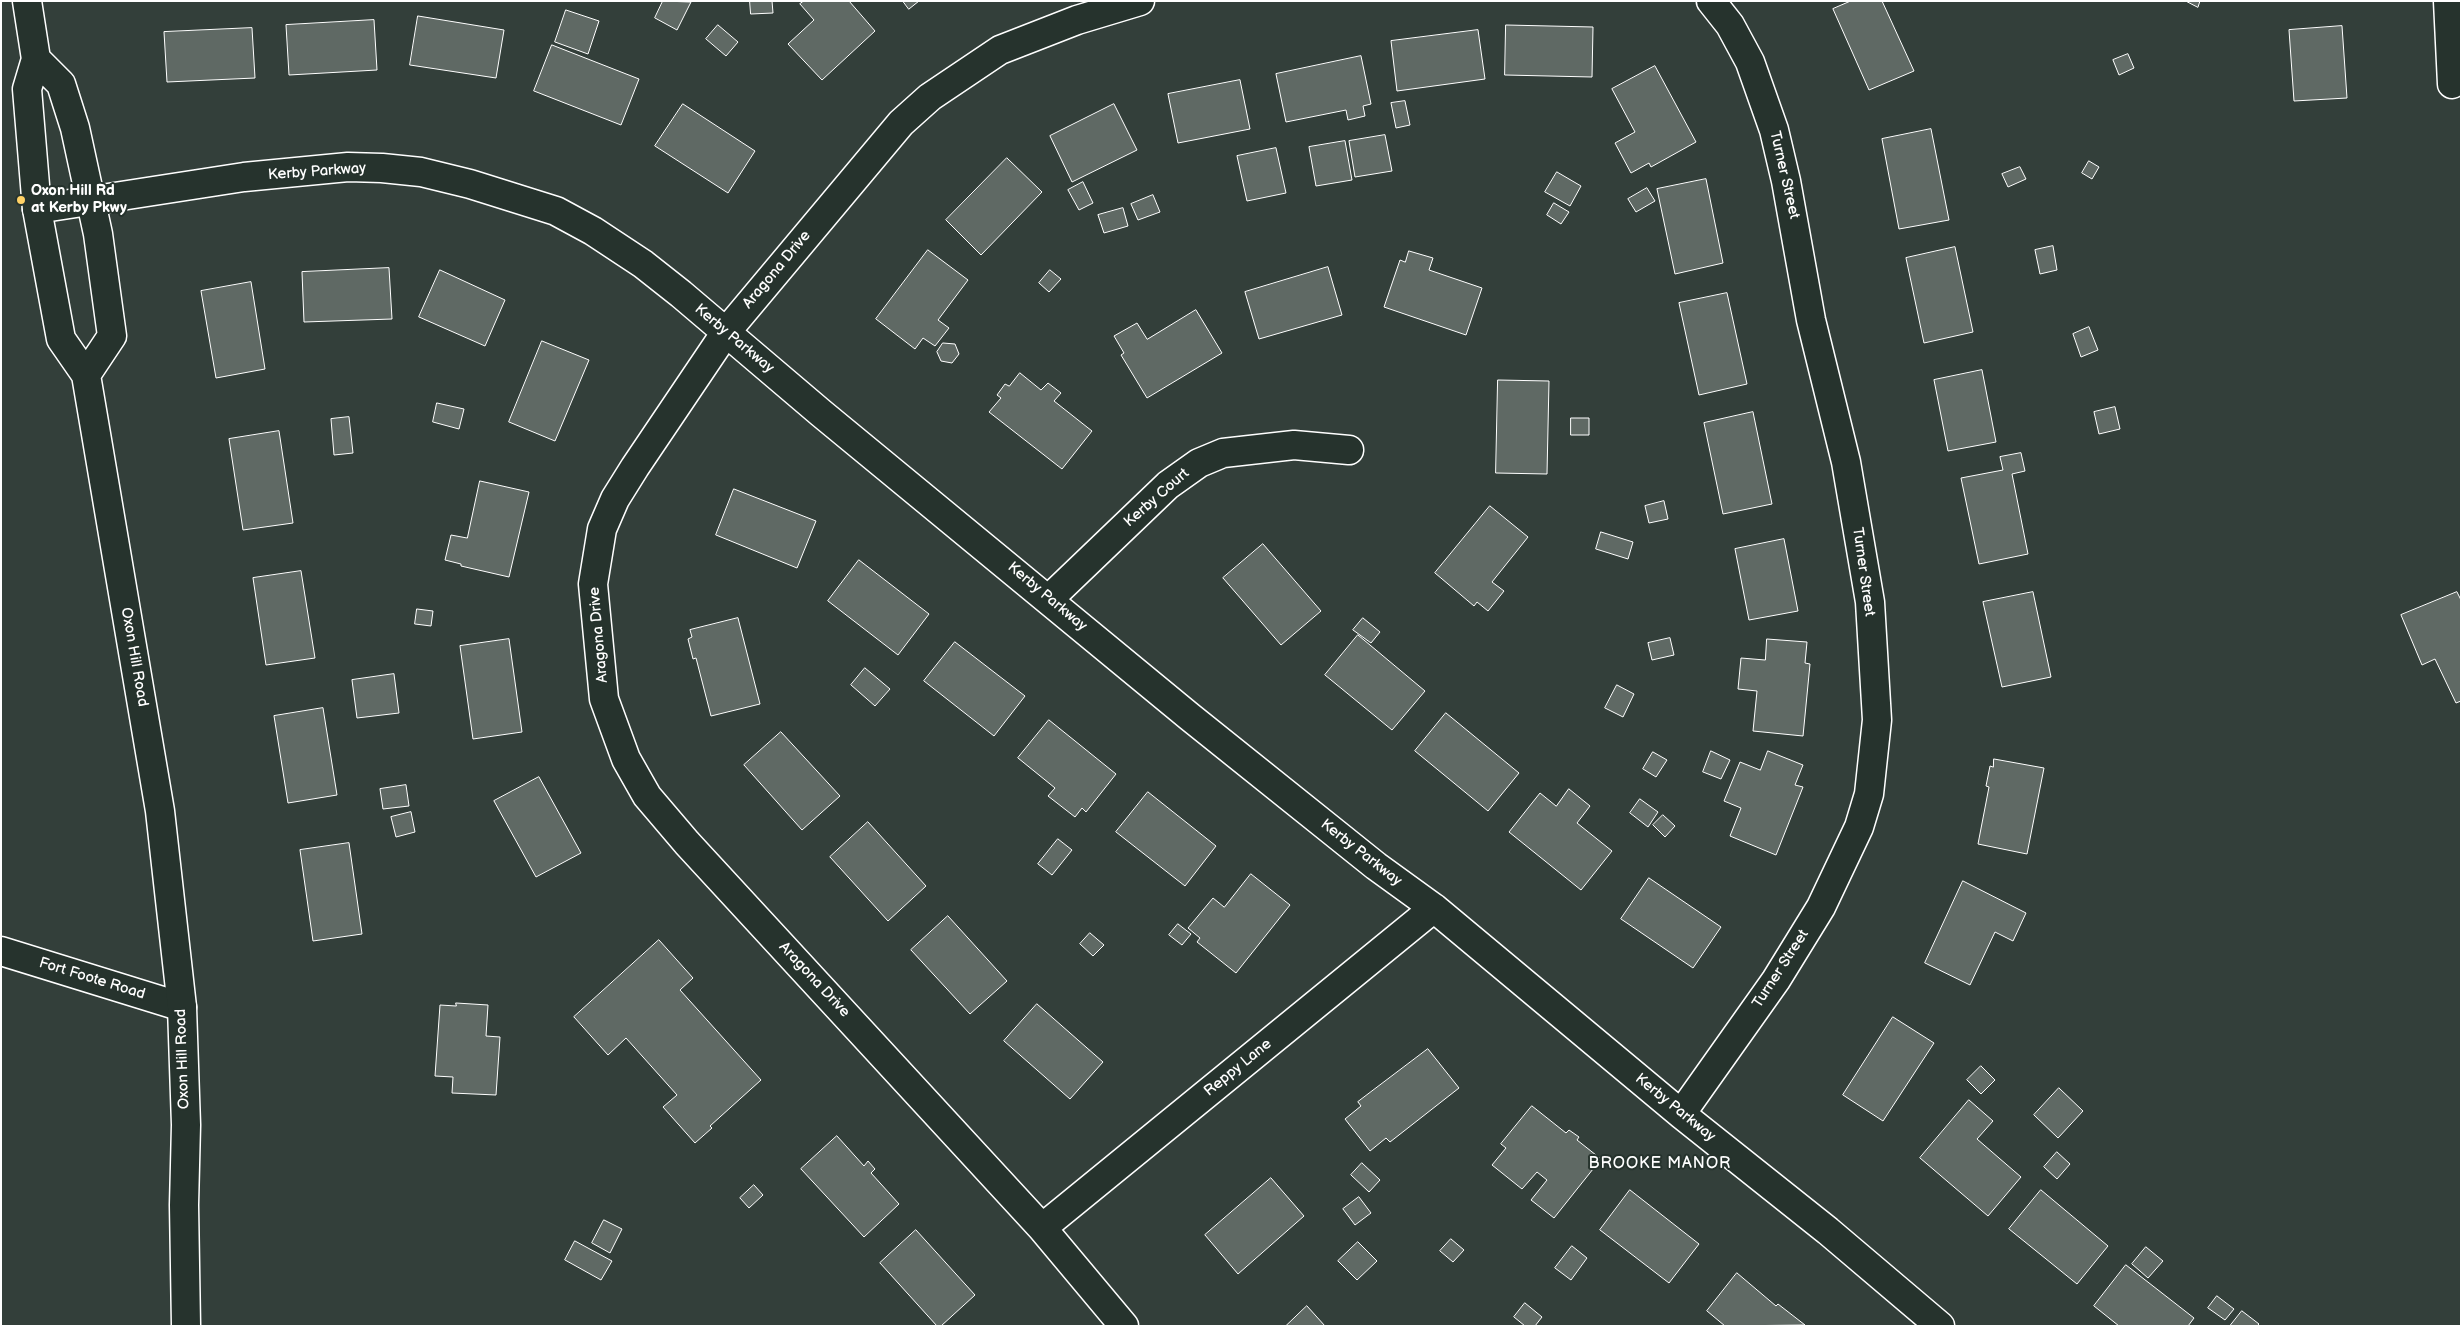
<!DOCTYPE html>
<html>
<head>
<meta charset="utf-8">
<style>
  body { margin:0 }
  #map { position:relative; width:2462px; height:1327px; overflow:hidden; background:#333f3a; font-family:"Balsamiq Sans",sans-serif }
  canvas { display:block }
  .frame { position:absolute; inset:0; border:2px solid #fff; pointer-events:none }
</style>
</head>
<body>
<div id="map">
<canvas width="2462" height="1327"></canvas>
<div class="frame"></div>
</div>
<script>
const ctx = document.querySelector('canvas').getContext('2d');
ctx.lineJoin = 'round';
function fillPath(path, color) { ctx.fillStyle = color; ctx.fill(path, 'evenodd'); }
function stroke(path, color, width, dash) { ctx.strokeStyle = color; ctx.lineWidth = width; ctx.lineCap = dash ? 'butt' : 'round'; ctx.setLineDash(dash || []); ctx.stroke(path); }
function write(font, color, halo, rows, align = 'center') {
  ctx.font = font + ' "Balsamiq Sans",sans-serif'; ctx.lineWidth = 4; ctx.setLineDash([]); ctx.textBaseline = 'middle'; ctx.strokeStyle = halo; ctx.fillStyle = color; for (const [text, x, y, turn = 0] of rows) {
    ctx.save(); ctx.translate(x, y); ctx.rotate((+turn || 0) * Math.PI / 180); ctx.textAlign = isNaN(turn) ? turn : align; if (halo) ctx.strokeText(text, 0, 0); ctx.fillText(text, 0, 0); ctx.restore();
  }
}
const building = new Path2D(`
  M663,1l28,1 -14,28 -22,-12z
  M750,1h22l1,12 -22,1z
  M804,1h45l26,30 -53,49 -34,-36 26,-24 -14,-16z
  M903,1h16l-10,8z
  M1851,1h31l32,70 -45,19 -36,-81z
  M2186,1h14l-2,6z
  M566,10l33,11 -11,33 -33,-12z
  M418,16l86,14 -8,48 -86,-13z
  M374,20l3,50 -88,5 -3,-50z
  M718,25l20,17 -12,14 -20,-17z
  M1506,25l87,2 -1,50 -87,-2z
  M2342,26l5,72 -53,3 -5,-71z
  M252,28l3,50 -88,4 -3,-50z
  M1478,30l7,49 -88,12 -6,-50z
  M552,45l87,34 -18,46 -87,-34z
  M2128,54l6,14 -15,7 -6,-15z
  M1361,56l10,48 -8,2 2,10 -17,4 -2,-10 -60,12 -10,-48z
  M1655,66l41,76 -45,25 -2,-4 -18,10 -16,-30 20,-11 -23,-43z
  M1240,80l10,49 -72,14 -10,-49z
  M1405,101l5,24 -14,3 -5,-25z
  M683,104l72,47 -27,42 -73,-47z
  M1114,104l23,46 -65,32 -22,-46z
  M1931,129l18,91 -50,9 -17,-90z
  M1385,135l7,36 -37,6 -6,-36z
  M1345,141l7,39 -36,6 -7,-39z
  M1276,148l10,45 -39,8 -10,-45z
  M1007,158l35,34 -61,63 -35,-35z
  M2089,161l10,6 -7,12 -10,-6z
  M2020,167l6,12 -18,8 -6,-13z
  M1557,172l24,14 -11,20 -25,-14z
  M1706,179l17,84 -48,11 -18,-85z
  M1083,182l10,21 -14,7 -11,-20z
  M1647,188l8,13 -19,11 -8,-13z
  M1153,195l7,17 -22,8 -7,-16z
  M1554,203l15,9 -8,12 -14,-9z
  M1123,208l5,18 -24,7 -6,-18z
  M2053,246l4,24 -17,4 -5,-24z
  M1955,247l18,85 -49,11 -18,-85z
  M928,250l40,30 -30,40 11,8 -14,18 -12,-8 -8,11 -39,-30z
  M1409,251l24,7 -4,12 53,18 -16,47 -82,-28 16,-47 5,2z
  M1328,267l14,48 -83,24 -14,-47z
  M389,268l3,51 -88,3 -2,-50z
  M440,270l65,30 -20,46 -66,-29z
  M1050,270l11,9 -12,13 -10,-9z
  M251,282l14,87 -49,9 -15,-87z
  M1727,293l20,91 -48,11 -20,-92z
  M1196,310l26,43 -75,45 -26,-43 3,-2 -10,-17 23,-13 10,16z
  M2089,327l9,23 -17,7 -8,-23z
  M542,341l47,19 -34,81 -46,-19z
  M943,343l12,1 4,10 -7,9 -11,-2 -4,-9z
  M1982,370l14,72 -48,9 -14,-71z
  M1020,373l21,17 7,-7 13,10 -7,8 38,30 -30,38 -73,-57 12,-14 -4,-3 8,-11 4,2z
  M1498,380l51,1 -2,93 -51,-1z
  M437,403l27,6 -5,20 -26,-7z
  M2115,407l5,22 -21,5 -5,-22z
  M1753,412l19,92 -49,10 -19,-91z
  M349,417l4,36 -19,2 -3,-36z
  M1571,418h18v17h-18z
  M279,431l14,92 -50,7 -14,-91z
  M2021,453l4,18 -13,3 16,80 -49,10 -18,-86 42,-8 -3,-13z
  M480,481l49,11 -20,85 -48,-11v-2l-16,-4 6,-25 16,3z
  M734,489l82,32 -19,47 -81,-33z
  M1664,501l4,18 -19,4 -4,-17z
  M1490,506l38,31 -36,45 12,9 -16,20 -11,-9 -3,4 -39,-33z
  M1601,532l32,10 -5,17 -32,-10z
  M1784,539l14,72 -49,9 -14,-71z
  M1263,544l58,67 -40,34 -58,-67z
  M859,560l70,54 -31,41 -70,-54z
  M301,571l14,87 -49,7 -13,-87z
  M2033,592l18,85 -49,10 -19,-85z
  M2457,592l4,8v101l-5,2 -21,-44 -13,6 -21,-50z
  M417,609l16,2 -2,15 -16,-2z
  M738,618l22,86 -49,12 -15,-58 -3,1 -5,-20 4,-2 -2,-7z
  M1363,618l17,14 -9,11 -18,-13z
  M1358,635l67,56 -33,39 -67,-55z
  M1670,638l4,17 -22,5 -4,-17z
  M509,639l13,93 -49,7 -13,-93z
  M1767,639l40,3 -2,21 5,1 -7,72 -50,-5 4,-40 -19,-2 3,-31 24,2z
  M955,642l70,54 -31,40 -70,-55z
  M865,668l25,21 -15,17 -24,-21z
  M394,674l5,39 -42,5 -5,-38z
  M1617,685l17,9 -11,23 -18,-9z
  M323,708l14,87 -49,8 -14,-87z
  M1446,713l73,60 -31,38 -73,-60z
  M1049,720l67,54 -30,38 -4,-4 -7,9 -27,-21 7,-8 -37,-30z
  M781,732l59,64 -38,34 -58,-65z
  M1711,751l19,9 -9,19 -18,-7z
  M1768,751l35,14 -8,20 8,2 -27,68 -46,-19 11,-28 -17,-7 16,-39 20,8z
  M1653,752l14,8 -11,17 -13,-8z
  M1994,759l50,9 -17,86 -49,-10 11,-57 -3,-1 4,-20 3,1z
  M539,777l42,76 -45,24 -42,-76z
  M406,785l3,21 -26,3 -3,-20z
  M1569,789l21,17 -13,17 35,28 -31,39 -72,-58 31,-39 16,13z
  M1148,792l68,54 -31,40 -69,-54z
  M1640,799l18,13 -10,15 -18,-14z
  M411,812l4,20 -19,5 -5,-20z
  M1663,815l12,11 -10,11 -12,-12z
  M868,822l58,64 -38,35 -58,-64z
  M1058,839l14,11 -20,25 -14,-11z
  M349,843l13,91 -49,7 -13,-91z
  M1251,874l39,31 -54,68 -39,-31 3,-4 -12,-10 25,-30 11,9z
  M1649,878l72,49 -28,41 -72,-49z
  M1963,881l63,32 -13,28 -18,-9 -25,53 -45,-22z
  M948,916l59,65 -37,33 -59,-64z
  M1178,924l13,10 -9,11 -13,-10z
  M1090,933l14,12 -11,11 -13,-12z
  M659,940l34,38 -13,12 81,90 -51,46 2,2 -17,15 -32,-36 14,-12 -51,-57 -18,17 -34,-38z
  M456,1003l32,2 -2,31 14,1 -4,58 -44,-2 1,-16 -18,-1 5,-71 16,1z
  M1037,1004l66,58 -33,37 -66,-58z
  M1893,1017l41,26 -51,78 -40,-26z
  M1428,1049l31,39 -69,54 -4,-4 -16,13 -25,-32 16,-13 -3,-4z
  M1981,1066l14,14 -14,14 -14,-14z
  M2059,1088l24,23 -25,27 -24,-23z
  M1969,1100l24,21 -16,18 44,38 -33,39 -68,-58z
  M1532,1106l34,27 3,-3 10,7 -2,3 24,19 -47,59 -23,-18 16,-20 -10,-8 -15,17 -30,-24 14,-17 -5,-4z
  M837,1136l27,30 4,-5 7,8 -4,4 28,31 -35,33 -63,-68z
  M2057,1152l13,12 -13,15 -13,-12z
  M1362,1163l18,17 -11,12 -18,-17z
  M1271,1178l33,38 -66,58 -33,-39z
  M754,1185l9,10 -14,13 -9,-10z
  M1630,1190l69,54 -30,39 -69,-53z
  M2041,1190l67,56 -31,38 -68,-55z
  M1359,1197l12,16 -16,12 -12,-16z
  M604,1220l18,9 -12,24 -18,-10z
  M916,1230l59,65 -34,31h-4l-57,-63z
  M1451,1239l13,11 -11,12 -13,-11z
  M575,1241l37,20 -11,19 -36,-20z
  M1358,1242l19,19 -20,19 -19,-19z
  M1572,1246l15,12 -16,22 -16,-12z
  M2146,1247l17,14 -15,17 -16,-14z
  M2126,1265l68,53 -6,8h-69l-25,-20z
  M1737,1273l39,33 2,-2 27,21 -80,1 -18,-15z
  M2217,1296l17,13 -9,11 -17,-12z
  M1525,1303l17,14 -7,9h-10l-11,-9z
  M1307,1306l18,20h-39z
  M2242,1311l17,13 -2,2h-27z`);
const minor = new Path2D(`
  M2448,1l4,83
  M37,209l207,-32 104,-10 34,1 39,4 49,12 86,27 37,20 50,33 38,30 140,119 369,304 186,149 58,42 247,206 147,117 112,95
  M1049,599l119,-114 31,-22 24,-10 71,-8 55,5
  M1,951l181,56
  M1681,1114l95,-134 45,-73 38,-80 10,-33 8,-74 -7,-118 -24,-140 -35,-142 -25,-139 -12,-51 -24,-68 -20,-37 -19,-24
  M1042,1228l392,-320
  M1124,1326l-82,-98 -355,-385 -40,-47 -21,-37 -22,-60 -11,-115 9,-55 13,-30 20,-32 91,-135 175,-209 29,-26 70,-47 77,-30 63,-19`);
const major = new Path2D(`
  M27,1l9,58 -9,30 10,120 24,130 25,36 74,436 22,196 4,118 -2,80 2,121
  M36,59l25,25 14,44 23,106 14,102 -26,39`);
const markers = [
  [21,200,5,"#ffd166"]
];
const streetNames = [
  ["Kerby Parkway",317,172,-4],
  ["Turner Street",1784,175,77],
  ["Aragona Drive",777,270,-50],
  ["Kerby Parkway",734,339,40],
  ["Kerby Court",1157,498,-41],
  ["Turner Street",1863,572,82],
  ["Kerby Parkway",1047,597,40],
  ["Aragona Drive",599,635,-95],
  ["Oxon Hill Road",134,657,80],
  ["Kerby Parkway",1361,853,38],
  ["Turner Street",1781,969,-57],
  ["Fort Foote Road",92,979,17],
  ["Aragona Drive",814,980,47],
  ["Oxon Hill Road",183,1059,-92],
  ["Reppy Lane",1238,1068,-39],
  ["Kerby Parkway",1675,1108,39]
];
const poiNames = [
  ["Oxon Hill Rd",31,191],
  ["at Kerby Pkwy",31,208]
];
const neighbourhoodNames = [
  ["BROOKE MANOR",1660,1164]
];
fillPath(building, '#5f6964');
stroke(building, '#fff', 1);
stroke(minor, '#fff', 31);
stroke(major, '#fff', 31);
stroke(minor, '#26332d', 28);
stroke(major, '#26332d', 28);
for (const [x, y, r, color] of markers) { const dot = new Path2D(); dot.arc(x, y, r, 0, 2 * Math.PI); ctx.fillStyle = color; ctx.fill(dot); stroke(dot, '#26332d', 2); }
write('15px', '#fff', '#26332d', streetNames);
write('bold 15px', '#fff', '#26332d', poiNames, 'left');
ctx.letterSpacing = '1px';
write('16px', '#fff', '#26332d', neighbourhoodNames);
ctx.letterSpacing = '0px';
</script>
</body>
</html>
